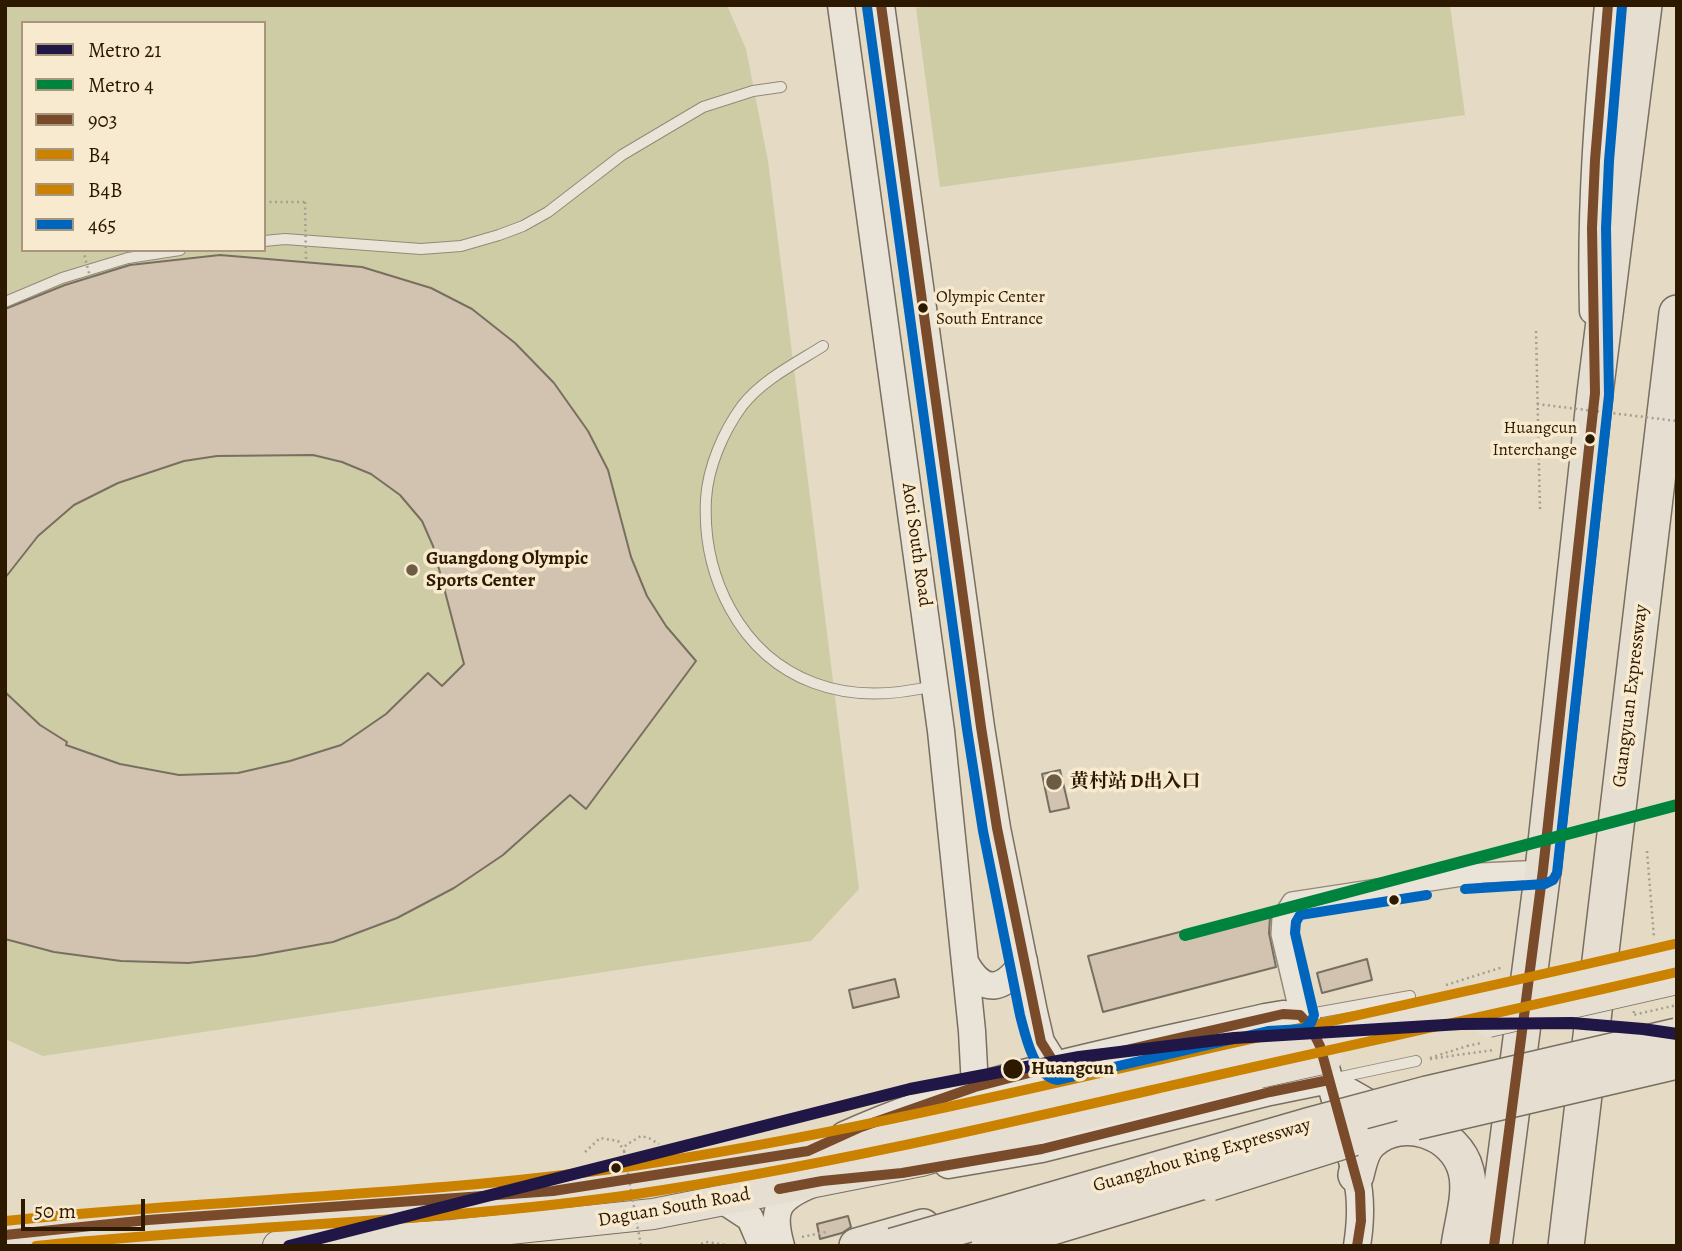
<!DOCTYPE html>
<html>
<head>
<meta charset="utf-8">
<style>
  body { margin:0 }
  #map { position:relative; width:1682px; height:1251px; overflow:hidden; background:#e5dac3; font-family:Alegreya,serif }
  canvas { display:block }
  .frame { position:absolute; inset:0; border:7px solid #2d1800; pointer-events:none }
  .legend { position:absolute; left:21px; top:21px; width:245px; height:231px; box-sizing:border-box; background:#f8eace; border:2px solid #a7967c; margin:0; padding:9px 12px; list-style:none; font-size:21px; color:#2d1800 }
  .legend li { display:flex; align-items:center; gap:14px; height:35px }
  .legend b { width:35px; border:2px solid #a7967c }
  .scale { position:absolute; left:21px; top:1199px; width:124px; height:32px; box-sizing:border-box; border:4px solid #2d1800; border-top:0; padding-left:9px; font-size:21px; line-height:24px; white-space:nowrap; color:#2d1800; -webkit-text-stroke:5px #f8eace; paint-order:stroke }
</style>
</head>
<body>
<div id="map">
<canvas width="1682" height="1251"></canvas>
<div class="frame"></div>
<ul class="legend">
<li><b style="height:9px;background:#201747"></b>Metro 21</li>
<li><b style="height:9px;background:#00843d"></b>Metro 4</li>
<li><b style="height:9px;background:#7a4b2a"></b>903</li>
<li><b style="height:9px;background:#ca8200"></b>B4</li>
<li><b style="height:9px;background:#ca8200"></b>B4B</li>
<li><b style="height:9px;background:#0065bd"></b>465</li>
</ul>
<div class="scale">50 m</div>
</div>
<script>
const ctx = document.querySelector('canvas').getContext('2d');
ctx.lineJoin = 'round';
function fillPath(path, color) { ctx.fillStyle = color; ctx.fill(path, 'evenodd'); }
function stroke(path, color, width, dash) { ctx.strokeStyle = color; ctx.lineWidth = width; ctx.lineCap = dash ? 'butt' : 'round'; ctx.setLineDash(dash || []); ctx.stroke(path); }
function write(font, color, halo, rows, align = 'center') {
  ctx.font = font + ' Alegreya,"Noto Serif SC",serif'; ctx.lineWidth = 7; ctx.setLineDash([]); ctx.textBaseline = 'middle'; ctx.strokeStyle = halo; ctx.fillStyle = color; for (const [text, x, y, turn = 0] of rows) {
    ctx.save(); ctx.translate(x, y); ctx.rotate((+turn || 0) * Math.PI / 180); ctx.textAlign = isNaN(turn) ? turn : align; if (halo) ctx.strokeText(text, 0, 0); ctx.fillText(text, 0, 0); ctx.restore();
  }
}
const green = new Path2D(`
  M5,5h722l19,44 22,112 91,728 -48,52 -768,115 -38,-17zM23,23h241v227h-241z
  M930,5h520l15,110 -525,72 -24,-179z`);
const building = new Path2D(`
  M220,255l142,12 69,21 41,21 43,34 39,40 34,48 20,39 23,87 16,39 19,30 30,35 -110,148 -16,-14 -67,60 -49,33 -57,30 -64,24 -78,14 -67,7 -67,-2 -67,-9 -49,-13v-247l35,33 27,17 -1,3 54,19 59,11 59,-2 52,-12 51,-16 45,-31 42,-41 14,13 22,-22 -31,-118 -11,-25 -22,-26 -29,-21 -29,-12 -29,-7 -96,1 -33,5 -66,22 -44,22 -36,31 -33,42v-269l60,-24 65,-20z
  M1060,770l9,38 -19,4 -8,-38z
  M1275,907l-5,10 -1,16 7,34 -173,45 -15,-56z
  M1367,959l5,21 -50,13 -5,-20z
  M895,979l4,18 -46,11 -4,-18z
  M848,1216l3,11 -9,6 -22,6 -3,-15z`);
const path = new Path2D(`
  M264,202h41
  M1536,331l4,179
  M1647,851l7,87
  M1446,985l57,-18
  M1634,1011l-1,4 44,-10
  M1430,1058l37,-12
  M1430,1059l63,-9
  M585,1152l15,-14 18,3 6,10 2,-6 15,-9 8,2 10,6
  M802,1237l24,-5
  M696,1246l10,-4 28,4`);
const lane = new Path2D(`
  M264,241l21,-2 136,10 40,-3 38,-11 24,-9 25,-14 74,-57 81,-48 50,-16 28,-4
  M5,302l57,-24 66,-20 52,-8
  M823,346c-27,17 -61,34 -81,60 -19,26 -34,61 -36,93 -4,76 33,156 108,184 40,15 80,12 120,3
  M1304,1015l106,-19
  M1336,1078l80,-17`);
const street = new Path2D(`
  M1300,1015l-19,-81 1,-16 10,-16 190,-29 61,-3`);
const secondary = new Path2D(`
  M841,5l100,726 31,300 3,56
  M881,5l100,722 16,101 37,184 7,30 15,24
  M1593,311c-3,-102 5,-204 15,-306
  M965,962c19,34 38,29 59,-1
  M844,1135c133,-60 279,-85 421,-118l18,-3 17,1 10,11 10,20 36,129c6,24 5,46 1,71
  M948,1165l94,-16 228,-57 59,-12 56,32
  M724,1201l26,17 12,28
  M781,1246c-10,-36 -4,-47 29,-61`);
const primary = new Path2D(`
  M5,1235c122,-15 245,-22 368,-30 61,-4 123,-7 183,-15 236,-29 467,-84 699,-137
  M278,1246l174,-11 201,-21 268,-53 158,-45 180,-43`);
const highway = new Path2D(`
  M1356,1175c3,-12 5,-26 15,-34 31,-28 85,-10 95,30 6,22 -4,52 -7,75
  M857,1246l66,-19
  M1494,1246l49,-376 52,-477 49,-388
  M1566,1246l111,-933`);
const pathBridge = new Path2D(`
  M305,202l1,60
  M83,250l7,27
  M1537,404l140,17
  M1467,1046l14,-3
  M624,1151l17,95`);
const primaryBridge = new Path2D(`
  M1488,1022l189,-43
  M1255,1053l422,-95
  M1259,1073l68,-15`);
const highwayBridge = new Path2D(`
  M1415,1122l262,-61
  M1210,1183l143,-45
  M893,1246l418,-121 116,-31 250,-58
  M989,1246l241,-73`);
const bus1 = new Path2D(`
  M881,5l100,722 16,101 44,214 15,24
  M779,1189l43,-8 80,-8 140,-24 228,-57 59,-12
  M5,1235l143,-15 405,-29 255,-40 53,-24 114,-40 81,-21 227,-52 17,1 10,11 10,20 40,146 1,29 -4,25
  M1494,1246l49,-376 52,-477 -3,-165 3,-68 13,-155`);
const bus2 = new Path2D(`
  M36,1246c200,-21 402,-23 601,-52 182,-27 362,-69 541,-110 166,-38 333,-73 499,-112`);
const bus3 = new Path2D(`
  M5,1221c209,-22 420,-25 628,-55 182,-27 362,-69 542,-110 166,-38 333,-73 499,-112`);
const bus4 = new Path2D(`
  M867,7l100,722 16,102 37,184c5,19 14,63 38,65l210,-49 35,-2 8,-6 3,-8 -19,-82 1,-11 4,-7 127,-20
  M1465,889l80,-5 8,-4 4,-7 52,-478 -3,-167 3,-67 13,-155`);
const metro1 = new Path2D(`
  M289,1246l621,-157 169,-32 155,-19 227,-14 111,-1 71,6 34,5`);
const metro2 = new Path2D(`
  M1185,935l492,-130`);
const markers = [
  [923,308,6,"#2d1800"],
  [1590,439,6,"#2d1800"],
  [412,570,7,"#6d5c44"],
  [1054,782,9,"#6d5c44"],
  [1394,900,6,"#2d1800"],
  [1013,1069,11,"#2d1800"],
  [616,1168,6,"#2d1800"]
];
const busNames = [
  ["Olympic Center",936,298],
  ["South Entrance",936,320],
  ["Huangcun",1577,429,"right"],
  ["Interchange",1577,451,"right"]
];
const streetNames = [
  ["Aoti South Road",916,545,82],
  ["Guangyuan Expressway",1631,696,-83],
  ["Guangzhou Ring Expressway",1202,1156,-16],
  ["Daguan South Road",674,1208,-10]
];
const poiNames = [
  ["Guangdong Olympic",426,559],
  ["Sports Center",426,581],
  ["黄村站 D出入口",1070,782]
];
const stopNames = [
  ["Huangcun",1031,1069]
];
fillPath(green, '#cecca5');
fillPath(building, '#d1c3b0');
stroke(building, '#786f60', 2);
stroke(lane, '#928979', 12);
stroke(street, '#928979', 22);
stroke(secondary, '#786f60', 29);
stroke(primary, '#786f60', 32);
stroke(highway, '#786f60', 38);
stroke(path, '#a49e93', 2.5, [2, 3.5]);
stroke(lane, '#e9e3d8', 10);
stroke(street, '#e9e3d8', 19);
stroke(secondary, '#e9e3d8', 26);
stroke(primary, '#e6dfd1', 30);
stroke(highway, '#e6dfd1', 35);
stroke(primaryBridge, '#786f60', 32, []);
stroke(highwayBridge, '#786f60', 38, []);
stroke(pathBridge, '#a49e93', 2.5, [2, 3.5]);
stroke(primaryBridge, '#e6dfd1', 30);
stroke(highwayBridge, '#e6dfd1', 35);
stroke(bus1, '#7a4b2a', 10);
stroke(bus2, '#ca8200', 10);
stroke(bus3, '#ca8200', 10);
stroke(bus4, '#0065bd', 10);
stroke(metro1, '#201747', 12);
stroke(metro2, '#00843d', 12);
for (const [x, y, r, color] of markers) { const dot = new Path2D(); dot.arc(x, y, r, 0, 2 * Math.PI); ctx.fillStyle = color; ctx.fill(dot); stroke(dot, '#f8eace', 2.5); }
write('17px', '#2d1800', '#f8eace', busNames, 'left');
write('19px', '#2d1800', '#f8eace', streetNames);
write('bold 19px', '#2d1800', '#f8eace', poiNames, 'left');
write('bold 19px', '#2d1800', '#f8eace', stopNames, 'left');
</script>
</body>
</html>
